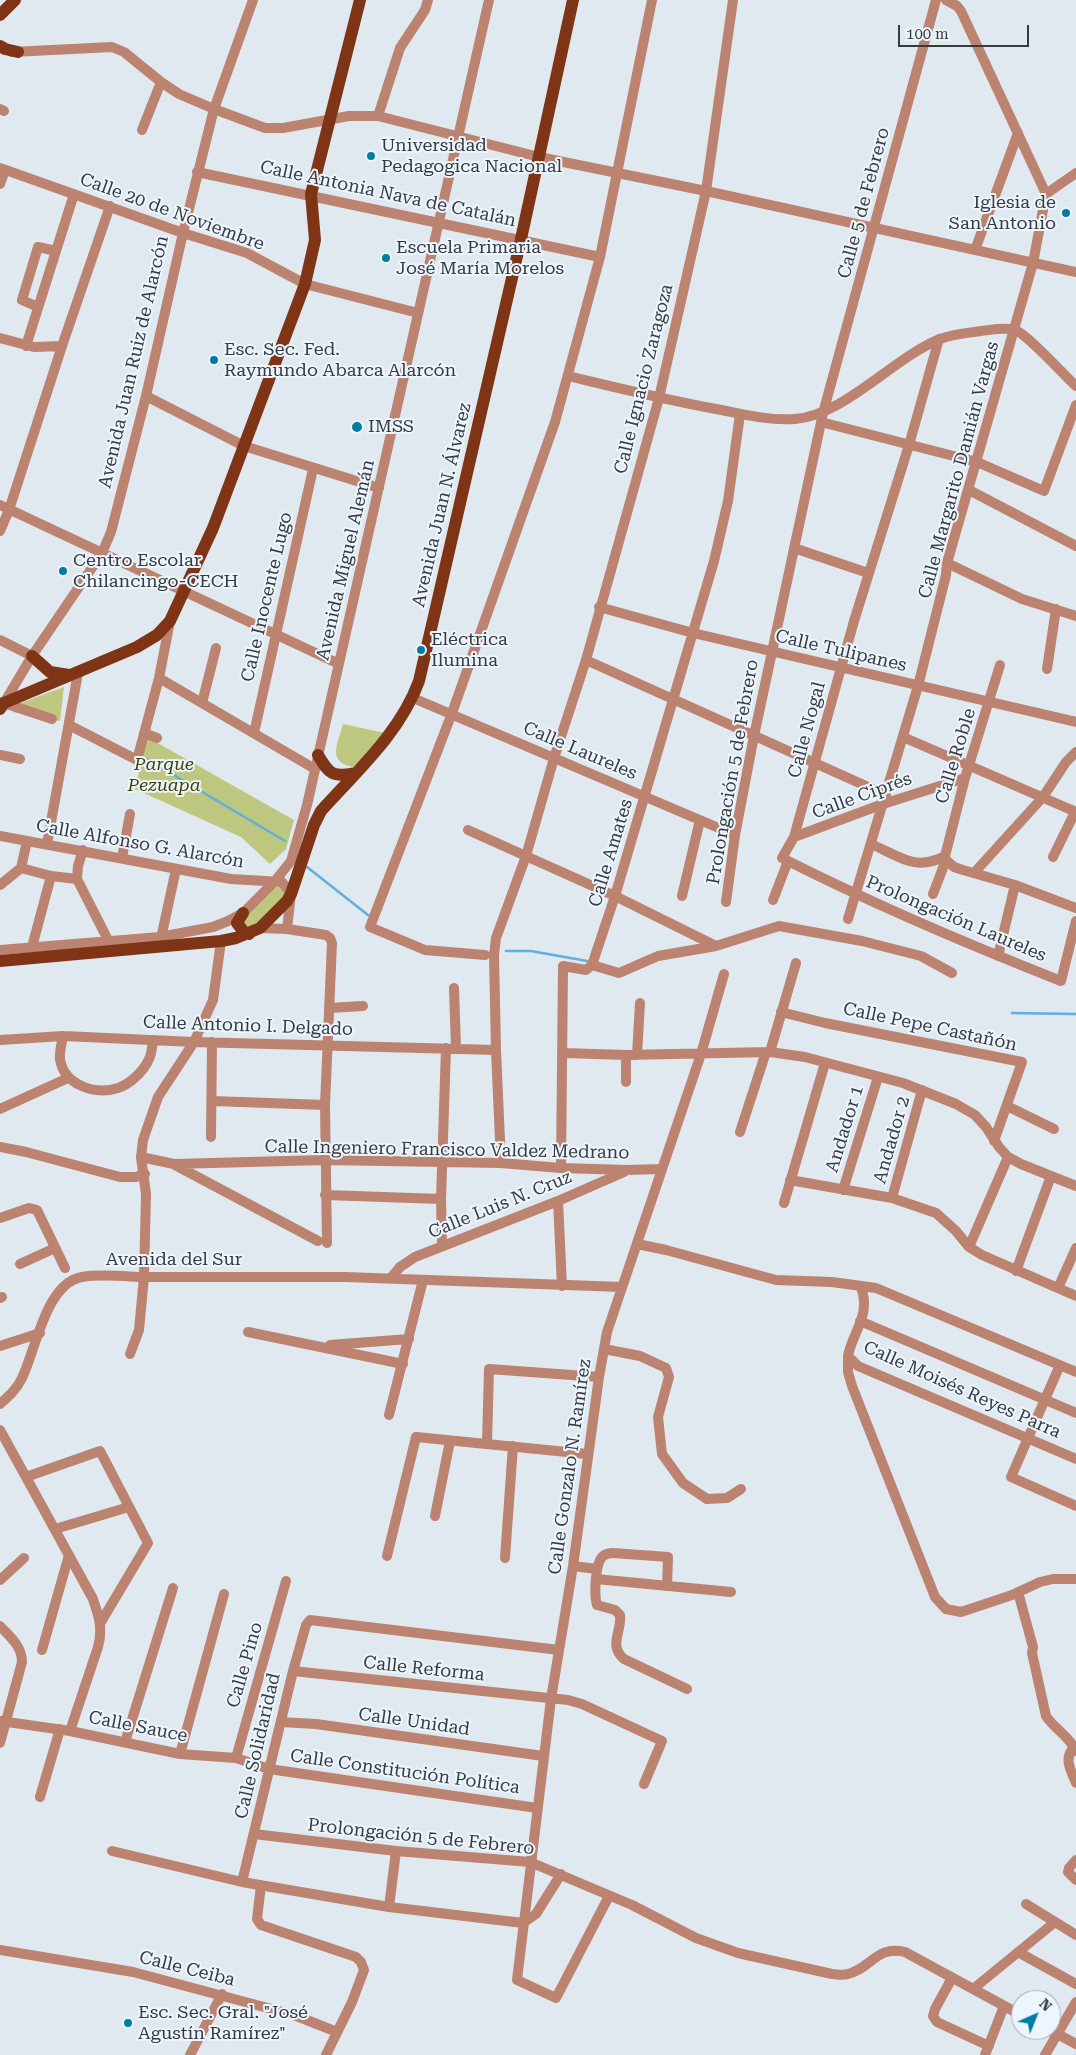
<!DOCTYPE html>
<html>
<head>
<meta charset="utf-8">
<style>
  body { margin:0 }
  #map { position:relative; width:1076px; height:2055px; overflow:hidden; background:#e0e8f0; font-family:"Roboto Serif",serif }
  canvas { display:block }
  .north { position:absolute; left:1011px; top:1990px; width:50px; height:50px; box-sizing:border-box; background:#edf5fe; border:1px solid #a4abb1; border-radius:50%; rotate:44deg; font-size:14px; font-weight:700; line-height:20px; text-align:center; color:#373b3e }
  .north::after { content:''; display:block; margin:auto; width:18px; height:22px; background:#017da4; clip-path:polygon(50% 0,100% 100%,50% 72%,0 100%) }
  .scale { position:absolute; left:898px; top:25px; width:131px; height:22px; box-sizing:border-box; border:2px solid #373b3e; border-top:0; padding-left:6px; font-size:15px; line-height:18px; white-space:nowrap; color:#373b3e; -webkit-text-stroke:4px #edf5fe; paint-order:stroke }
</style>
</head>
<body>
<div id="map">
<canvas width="1076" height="2055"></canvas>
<div class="north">N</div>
<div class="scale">100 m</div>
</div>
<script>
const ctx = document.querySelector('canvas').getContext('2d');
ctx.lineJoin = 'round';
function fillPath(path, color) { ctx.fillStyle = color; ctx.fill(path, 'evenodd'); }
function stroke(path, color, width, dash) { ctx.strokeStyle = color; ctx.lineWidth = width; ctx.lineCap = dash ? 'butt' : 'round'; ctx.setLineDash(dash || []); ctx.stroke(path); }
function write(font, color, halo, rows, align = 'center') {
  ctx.font = font + ' "Roboto Serif",serif'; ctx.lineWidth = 4; ctx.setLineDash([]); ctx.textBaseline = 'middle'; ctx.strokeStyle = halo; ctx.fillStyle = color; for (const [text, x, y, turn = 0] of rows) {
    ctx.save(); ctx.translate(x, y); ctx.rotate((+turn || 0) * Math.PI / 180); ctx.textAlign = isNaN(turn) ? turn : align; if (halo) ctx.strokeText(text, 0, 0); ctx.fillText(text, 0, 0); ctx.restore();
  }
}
const green = new Path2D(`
  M64,687l-4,34 -47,-9 2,-7z
  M343,724l42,9 -31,34c-28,-4 -16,-24 -11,-43z
  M147,737l147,83 -8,29 -16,15 -29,-27 -106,-48z
  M279,886l4,3 2,4 -3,5c-9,9 -25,31 -39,28l5,-12 26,-26z`);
const stream = new Path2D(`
  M145,758l140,83
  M307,867l61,48
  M506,951h25l56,10
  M1012,1013l64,1`);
const minor = new Path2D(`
  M12,52l100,-5 12,5 37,30 18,12 35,15 51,19h18l66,-12h29l161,41 167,34 370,81
  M0,109l4,2
  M378,116l22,-68 25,-38 3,-10
  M142,130l19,-48
  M0,168l183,65 64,20 58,31 113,29
  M197,172l403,85
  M0,184l5,-14
  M1046,194l30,-21
  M975,250l43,-117
  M38,307l-16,-7 16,-53 18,4
  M0,338l34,9 28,-1
  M26,346l48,-152
  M568,376c50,12 98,24 148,33 26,5 53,12 79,10 50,-4 98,-61 145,-80 13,-5 27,-6 41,-8 10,-1 23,-4 34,-1 12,4 49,45 61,56
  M146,396l98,50 135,42
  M821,422l156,40 67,29 32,-86
  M969,490l107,56
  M0,505l339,159
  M0,531l9,-21 53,-164 48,-140
  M794,548l74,25
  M947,563l75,36 54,17
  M599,607l94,26 383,89
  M0,640l32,16
  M586,660l300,135
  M1047,669l9,-60
  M159,678l156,91
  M413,698l322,137
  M1,702l51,17
  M4,703l28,-47 70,-103 9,-21 35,-136 37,-163 31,-124 39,-109
  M202,703l14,-55
  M69,725l68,35 22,-82 11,-57
  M144,733l13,5
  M254,733l59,-264
  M903,737l173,75
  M0,755l20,4
  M965,778l-82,26 -89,33 -12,21c91,46 185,86 279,123l15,-60
  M468,830l147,66 101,50
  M0,836l231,43 51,3 9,12 -4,35
  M794,837l60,-216 55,-176 30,-106
  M47,844l31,-171
  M871,844c28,12 44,28 74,12
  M83,850l-5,16 -1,13 31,61
  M945,856l20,-78 35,-113
  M945,856l1,4 8,7 9,3 52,15 61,23
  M1053,857l22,-45
  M122,858l8,-44
  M21,868l30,8 26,3
  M974,873l69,-76 23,-35 10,-10
  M0,885l21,-17 6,-27
  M933,894l13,-34
  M682,896l18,-76
  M773,900l15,-39
  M726,902l9,-67 19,-99 69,-323 113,-413
  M848,919l70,-233 28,-111 1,-12 86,-300 13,-69 -85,-183 -4,-5 -11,-6
  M260,928l27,1 39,6 4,3 2,5 -7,162 2,138
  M160,943l16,-74
  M32,947l19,-71
  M0,950l160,-13 53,-10 15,-6 15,-8 32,-32 16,-20 16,-56 182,-805
  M485,955l-60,-5 -55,-23 82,-214 103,-291 45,-165 52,-257
  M998,956l17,-71
  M592,965l27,8 39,-17 58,-10 63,-20 83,15 59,15 31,17
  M454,988l2,60
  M329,1008l34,-2
  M781,1012l44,11 197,39 -28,79
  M63,1036c-1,7 -4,16 -3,23 4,27 36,36 58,29 12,-4 26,-17 31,-29 3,-5 3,-13 4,-19
  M0,1040l63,-4 131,6 302,8
  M770,1052l26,-89
  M563,1053l63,2 144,-3 35,5 98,26 53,21 19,11 11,12 13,20 9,10 13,7 55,22
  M637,1055l3,-52
  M626,1082v-27
  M212,1101l113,4
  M1007,1106l47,23
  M0,1109l68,-31
  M740,1132l26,-80
  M211,1137l1,-95
  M0,1147l26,5 94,25h16l9,-3
  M141,1157l33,7 151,-4 176,3 60,5 66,2 35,-1
  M501,1163l-5,-113 -2,-95 2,-17 30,-82 28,-98 32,-98 73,-262 47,-207 27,-191
  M175,1165l143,76
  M561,1168l2,-202 23,4 6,-5 23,-69 99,-335 14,-60 12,-87
  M790,1180l102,18 44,15 20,18 13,16 13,8 94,41
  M843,1190l35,-113
  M325,1195l116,4
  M892,1198l30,-108
  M558,1201l4,85
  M784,1203l41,-140
  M0,1218l29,-10 8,2 28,58
  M637,1244l29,6 110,30 56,2 44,6 200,84
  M442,1246l-1,-47 5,-151
  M969,1247l39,-90
  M20,1264l35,-16
  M1016,1271l35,-95
  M391,1278l9,-11 15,-10 143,-56 66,-29
  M861,1286c1,5 3,11 3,16 1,19 -13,36 -16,54l10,10 218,93
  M1058,1288l18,-40
  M0,1298l2,-1
  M860,1321l216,92
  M248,1332l155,32
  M330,1345l79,-6
  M0,1346l40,-13
  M604,1349l36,7 26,12 3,9 -11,40 4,37 21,29 24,16 20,-1 14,-9
  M130,1354l9,-24 5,-53 2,-83 -5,-37 2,-17 15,-43 36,-55 19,-42 8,-59
  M848,1356v16l4,14 83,211 11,12 15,3 51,-17 28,-13 13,-3h23
  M1060,1365l-49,112 65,29
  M0,1404c9,-8 17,-15 22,-26 14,-29 24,-95 60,-101 18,-3 38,-1 57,0h206l277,10
  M389,1415l34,-135
  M0,1430l93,169c6,18 10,30 5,48l-28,84
  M487,1444l2,-75 110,8
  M26,1477l74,-26 48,92 -47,79
  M435,1516l15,-75
  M55,1529l74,-22
  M387,1556l29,-119 171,17
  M505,1558l8,-112
  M573,1566l24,3
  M596,1579l135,13
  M0,1580l24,-22
  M667,1586l1,-29 -55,-4c-4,0 -8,1 -11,4 -7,8 -8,38 -5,48l18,5 5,5c2,17 -12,30 4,44l63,30
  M1018,1592l15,55 -1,6 14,63c10,15 21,17 30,35
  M0,1626c10,11 22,20 22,36l-22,81
  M42,1650l27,-95
  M293,1671l275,29 14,4 80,37 -18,43
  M0,1721l70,10 110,23 56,4 33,11 268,39
  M281,1722l35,2 227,32
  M125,1742l48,-154
  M1074,1747c-11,12 -3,23 2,36
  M180,1754l44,-160
  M236,1758l50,-177
  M40,1797l20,-68
  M254,1834l142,17 134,11 102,43 64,33 42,15 94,21c5,0 11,2 16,0 24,-6 28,-29 57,-22l116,63
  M112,1851l130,31 147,25 134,16 13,-9 25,-40
  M1076,1860l-7,8 -1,4 8,8
  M242,1882l51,-211 13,-46 4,-5 249,30
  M261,1885l-4,34 4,6 95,32 5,5 3,8 -12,32 -26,53
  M609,1896l-53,102 -39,-18 34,-281 22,-133 26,-189 8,-45 94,-278 23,-80
  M1026,1904l50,31
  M389,1907l7,-56
  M0,1950l133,22 161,43 43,17
  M1018,1952l58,32
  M952,1978l-17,31 -2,7 4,6 52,24
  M973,1989l82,-67
  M1050,2030l26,14
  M190,2055l32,-61
  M985,2055l19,-49
  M1045,2055l31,-53`);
const major = new Path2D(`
  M0,15l15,-15
  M0,46l5,3 13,3
  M32,656l18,16 19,3
  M0,709l4,-6 133,-56 20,-12 13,-14 43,-93 92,-244 10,-44 -4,-46 49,-194
  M318,755c11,19 15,23 37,18
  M243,913l-6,10 7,9 5,2
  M0,961l221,-20 15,-3 24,-10 27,-27 4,-7 23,-69 7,-14c36,-40 79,-78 98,-130l102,-442 52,-239`);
const markers = [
  [371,156,5,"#017da4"],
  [1066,213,5,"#017da4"],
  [386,258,5,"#017da4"],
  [214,360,5,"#017da4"],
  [357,427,6,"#017da4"],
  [63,571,5,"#017da4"],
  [421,650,5,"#017da4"],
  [128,2023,5,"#017da4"]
];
const poiNames = [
  ["Universidad",381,146],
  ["Pedagogica Nacional",381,167],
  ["Iglesia de",1056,203,"right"],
  ["San Antonio",1056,224,"right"],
  ["Escuela Primaria",396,248],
  ["José María Morelos",396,269],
  ["Esc. Sec. Fed.",224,350],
  ["Raymundo Abarca Alarcón",224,371],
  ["IMSS",368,427],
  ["Centro Escolar",73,561],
  ["Chilancingo-CECH",73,582],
  ["Eléctrica",431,640],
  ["Ilumina",431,661],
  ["Esc. Sec. Gral. \"José",138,2013],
  ["Agustín Ramírez\"",138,2034]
];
const streetNames = [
  ["Calle Antonia Nava de Catalán",388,194,12],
  ["Calle 5 de Febrero",864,203,-75],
  ["Calle 20 de Noviembre",172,212,20],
  ["Avenida Juan Ruiz de Alarcón",134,362,-77],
  ["Calle Ignacio Zaragoza",644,379,-76],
  ["Calle Margarito Damián Vargas",959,470,-75],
  ["Avenida Juan N. Álvarez",442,505,-77],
  ["Avenida Miguel Alemán",346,560,-77],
  ["Calle Inocente Lugo",267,597,-77],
  ["Calle Tulipanes",841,651,13],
  ["Calle Nogal",807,730,-75],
  ["Calle Laureles",580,751,23],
  ["Calle Roble",956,756,-73],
  ["Prolongación 5 de Febrero",733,772,-80],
  ["Calle Ciprés",862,796,-20],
  ["Calle Alfonso G. Alarcón",140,844,10],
  ["Calle Amates",611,853,-73],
  ["Prolongación Laureles",956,919,23],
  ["Calle Antonio I. Delgado",248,1026,2],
  ["Calle Pepe Castañón",930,1027,12],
  ["Andador 1",845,1129,-73],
  ["Andador 2",892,1140,-74],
  ["Calle Ingeniero Francisco Valdez Medrano",447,1150,1],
  ["Calle Luis N. Cruz",500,1205,-22],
  ["Avenida del Sur",174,1260],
  ["Calle Moisés Reyes Parra",962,1390,24],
  ["Calle Gonzalo N. Ramírez",570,1467,-82],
  ["Calle Pino",245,1665,-74],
  ["Calle Reforma",424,1669,6],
  ["Calle Unidad",414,1722,8],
  ["Calle Sauce",138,1727,11],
  ["Calle Solidaridad",258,1746,-77],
  ["Calle Constitución Política",405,1772,8],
  ["Prolongación 5 de Febrero",421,1837,6],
  ["Calle Ceiba",187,1969,14]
];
const parkNames = [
  ["Parque",164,765],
  ["Pezuapa",164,786]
];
fillPath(green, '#bec780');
stroke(stream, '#5fafdf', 2.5);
stroke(minor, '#bb8370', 10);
stroke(major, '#7f3416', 12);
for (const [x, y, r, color] of markers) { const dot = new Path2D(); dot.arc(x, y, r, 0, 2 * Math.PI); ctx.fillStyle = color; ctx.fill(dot); stroke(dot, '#edf5fe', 2); }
write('18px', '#373b3e', '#edf5fe', poiNames, 'left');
write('18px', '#373b3e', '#edf5fe', streetNames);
write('italic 18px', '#3e4301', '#edf5fe', parkNames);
</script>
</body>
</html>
